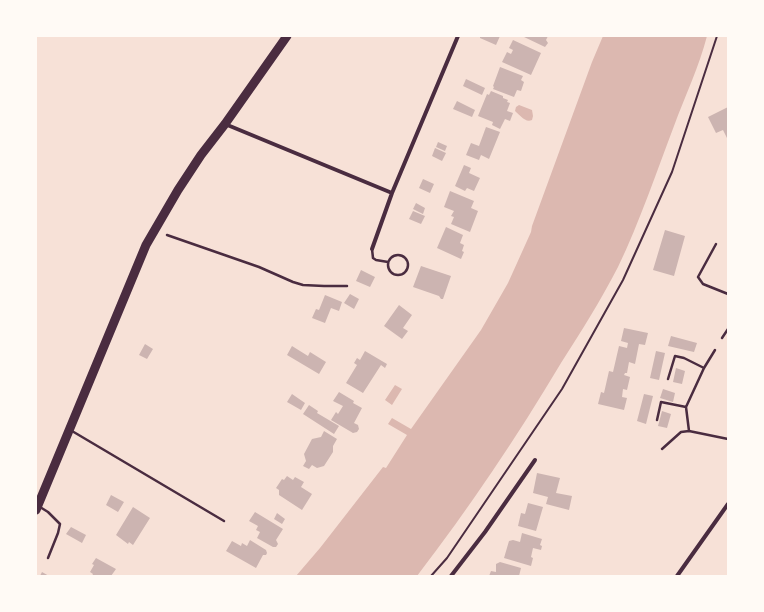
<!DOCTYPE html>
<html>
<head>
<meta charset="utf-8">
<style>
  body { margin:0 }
  #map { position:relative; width:764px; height:612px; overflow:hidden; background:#f7e1d7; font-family:Karla,sans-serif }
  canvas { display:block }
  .frame { position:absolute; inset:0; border:37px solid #fffaf5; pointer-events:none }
</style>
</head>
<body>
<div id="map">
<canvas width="764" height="612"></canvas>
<div class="frame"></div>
</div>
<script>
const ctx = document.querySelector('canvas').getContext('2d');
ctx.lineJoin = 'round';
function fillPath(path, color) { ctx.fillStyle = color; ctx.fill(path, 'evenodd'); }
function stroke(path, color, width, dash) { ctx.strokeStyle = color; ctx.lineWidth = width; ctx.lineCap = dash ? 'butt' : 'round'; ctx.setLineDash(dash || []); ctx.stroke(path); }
const water = new Path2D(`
  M603,36h104c-8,31 -22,60 -33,90 -18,47 -34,95 -56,141 -17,33 -37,65 -57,96 -44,74 -92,145 -144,213h-121l24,-28 63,-81 3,1 21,-33 -19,-11 4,-6 19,11 70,-99 27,-47 23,-51 1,-6 60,-164z
  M519,105l13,5 1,6 -1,4c-7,3 -12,-5 -17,-9l1,-4z
  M395,385l7,4 -10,16 -7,-5z`);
const building = new Path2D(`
  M480,36h20l-4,9 -16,-7z
  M522,36h26l-2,4 2,3 -3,4z
  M513,40l28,13 -10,22 -29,-13 5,-10 4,2 2,-4 -4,-2z
  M500,67l23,9 -2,4 3,2 -3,9 -4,-1 -3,7 -21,-8 1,-2 -1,-1z
  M466,79l19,9 -3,7 -19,-9z
  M491,91l12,5v2l5,2 -1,2 3,1 -3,8 6,2 -3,8 -5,-2 -5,10 -8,-4 1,-3 -15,-6 9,-22 2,1z
  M457,101l18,9 -3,7 -19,-8z
  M728,107v33l-5,-10 -7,3 -8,-16z
  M486,127l14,5 -11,27 -8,-4 -2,5 -13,-5 5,-12 8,3z
  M438,142l9,4 -2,5 -9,-4z
  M435,148l11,5 -4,8 -10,-5z
  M464,165l7,3 -2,5 11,5 -6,13 -7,-3 -2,3 -10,-5z
  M423,179l11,5 -4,9 -11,-5z
  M450,191l24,10 -3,7 7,3 -8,21 -19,-8 3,-7 -3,-1 3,-5 -10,-4z
  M416,203l9,5 -2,6 -10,-5z
  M413,211l12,5 -4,8 -12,-5z
  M446,227l17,8 -3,8 4,2 -2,6 2,1 -3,7 -24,-11z
  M665,230l20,6 -11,40 -21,-6z
  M421,266l30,10 -8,23h-2l-2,-3 -26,-9z
  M361,270l14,7 -5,10 -14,-6z
  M350,294l9,5 -5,10 -10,-6z
  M325,295l17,7 -3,9 -8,-3 -6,15 -13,-5 4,-9 3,1z
  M399,305l13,10 -9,13 5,3 -6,8 -18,-13z
  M624,328l24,5 -3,12 -6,-1 -4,20 -6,-2 -2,11h-2l-1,2 6,2 -3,13 -4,-1 -1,8 5,1 -3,12 -26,-6 3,-12 3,1 5,-22 4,1 6,-26 8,2 1,-5 -7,-2z
  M671,336l26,7 -3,9 -26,-6z
  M145,344l8,5 -6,10 -8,-4z
  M292,346l16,10 2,-4 16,10 -7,12 -32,-19z
  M365,351l22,13 -2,4 -4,-3 -18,28 -17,-10 11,-18 -3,-2 3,-5 3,2z
  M656,351l9,2 -6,27 -9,-2z
  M676,368l9,3 -3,13 -9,-2z
  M663,389l12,4 -2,9 -13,-4z
  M339,392l15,9 -1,2 9,5 -8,15 4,2 1,4 -2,3 -4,1 -22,-13 5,-8 2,2 5,-8 -10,-5z
  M292,394l13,9 -4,7 -14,-8z
  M644,394l9,2 -7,28 -9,-3z
  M309,405l9,6 -1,2 22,13 -5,8 -31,-20z
  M662,411l9,3 -4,14 -9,-2z
  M324,431l13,8 -4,7v6l-9,14 -7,2 -5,-3 -3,4 -6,-3 3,-5 -2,-7 8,-15 9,-2z
  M537,473l23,5 -4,15 16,3 -3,14 -23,-6 2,-7 -15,-4z
  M287,476l6,4 2,-3 9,5 -3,5 11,7 -10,16 -23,-15v-5l-3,-2 6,-9 2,1z
  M111,495l13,7 -6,10 -12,-7z
  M528,503l15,4 -7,24 -18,-5 3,-13 4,1z
  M133,507l17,11 -17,27 -4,-3 -1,2 -12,-9z
  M255,512l28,17 -7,11 2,4 -2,3h-3l-16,-9 3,-6 -4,-2 2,-4 -9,-5z
  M277,513l8,6 -3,5 -8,-5z
  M71,527l15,8 -4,8 -16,-9z
  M522,533l20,6 -2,6 2,1 -1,4 -8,-2 -2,9 2,1 -2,8 -27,-8 5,-17 4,-1 7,2z
  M250,540l16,10 1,3 -1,2h-3l-7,13 -30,-17 6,-10 9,5 1,-3 5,3z
  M96,558l20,11 -5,7h-19l1,-2 -3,-2 4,-7 -2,-1z
  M500,562l21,6 -2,8h-30l2,-5 5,1v-8z
  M42,572l7,4h-9z`);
const path = new Path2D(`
  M431,576l16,-18 115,-169 61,-109 49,-108 45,-136`);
const service = new Path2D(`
  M167,235l92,32 34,15 10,3 21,1h23
  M716,244l-18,33 5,7 25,10
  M372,249l1,9 3,2 12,2
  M388 265a10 10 0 1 1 20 0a10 10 0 1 1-20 0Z
  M722,338l6,-9
  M704,368l11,-18
  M668,379l7,-23 9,2 20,10 -18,39 3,24 39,8
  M657,420l4,-18 25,5
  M72,431l152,90
  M662,449l19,-17 8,-1
  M40,507l8,5 12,12 -2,9 -10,25`);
const minor = new Path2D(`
  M225,124l167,69 66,-157
  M372,249l20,-56
  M451,576l34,-44 50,-72
  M677,576l51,-72`);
const primary = new Path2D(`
  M36,510l110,-265 32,-55 23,-35 24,-31 62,-88`);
fillPath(water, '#dcb8b0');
fillPath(building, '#ccb4b1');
stroke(path, '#4a2c40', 2);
stroke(service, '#4a2c40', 2.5);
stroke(minor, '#4a2c40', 4);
stroke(primary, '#4a2c40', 9);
</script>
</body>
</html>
